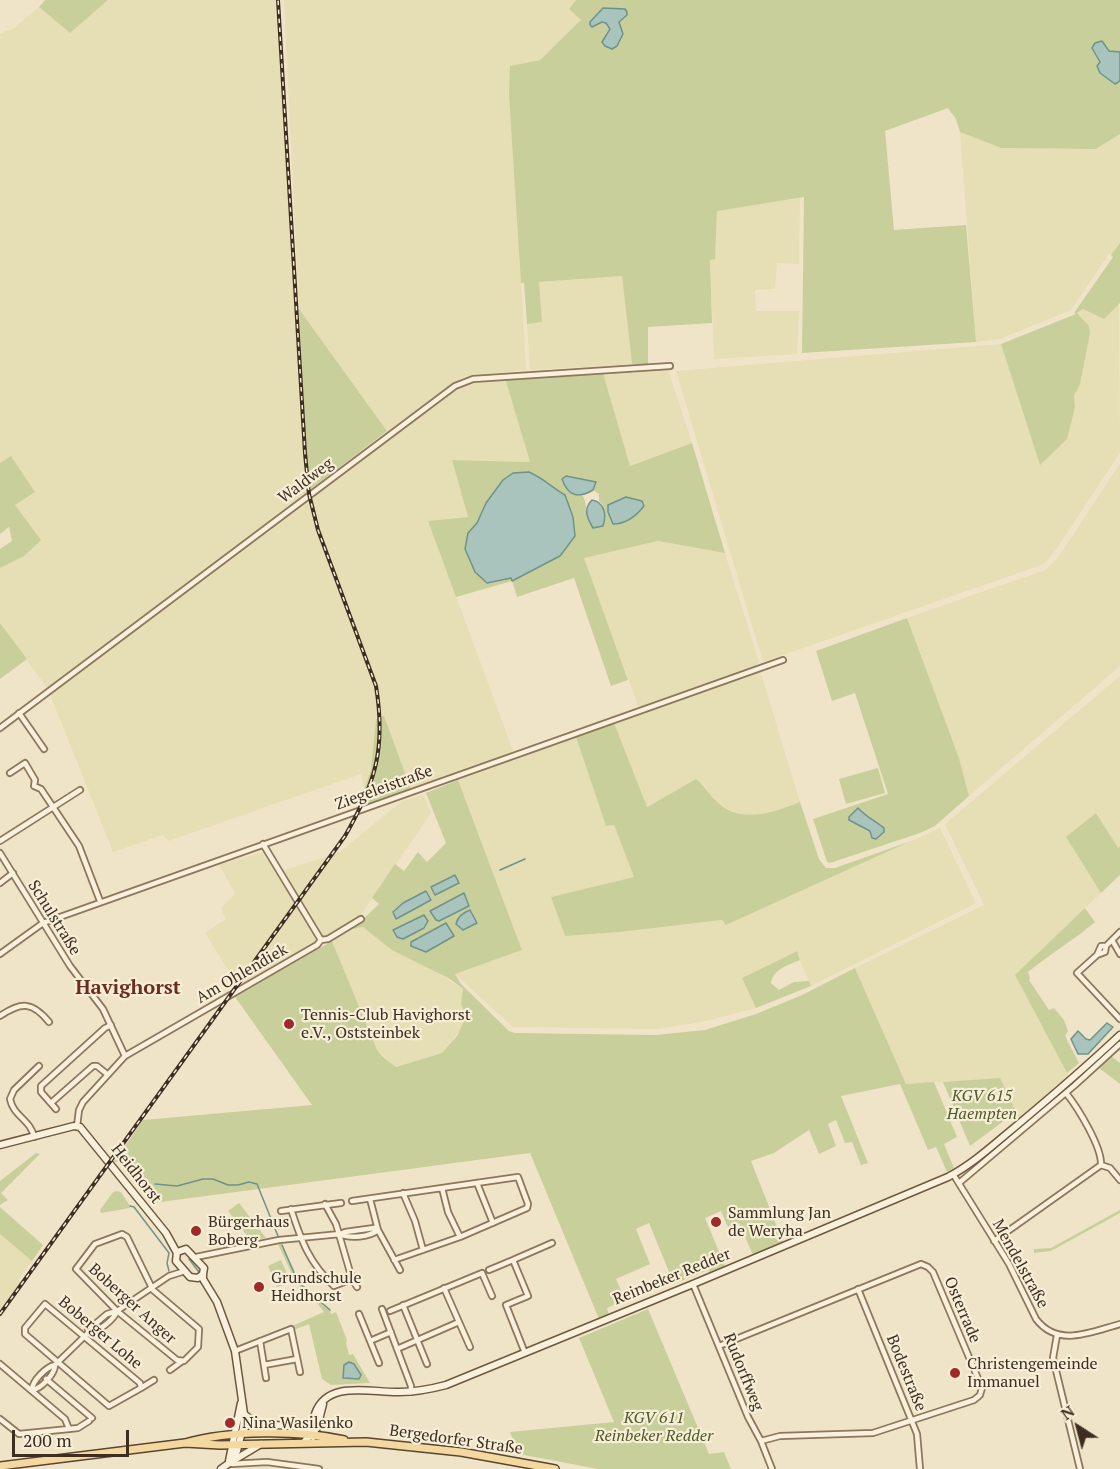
<!DOCTYPE html>
<html>
<head>
<meta charset="utf-8">
<style>
  body { margin:0 }
  #map { position:relative; width:1120px; height:1469px; overflow:hidden; background:#f0e4c8; font-family:"PT Serif",serif }
  canvas { display:block }
  .north { position:absolute; left:1048px; top:1397px; width:60px; height:60px; -webkit-text-stroke:4px #f7eed8; paint-order:stroke; rotate:324deg; font-size:16px; font-weight:700; line-height:24px; text-align:center; color:#3d2e20 }
  .north::after { content:''; display:block; margin:auto; width:21px; height:27px; background:#3d2e20; clip-path:polygon(50% 0,100% 100%,50% 72%,0 100%) }
  .scale { position:absolute; left:12px; top:1430px; width:117px; height:27px; box-sizing:border-box; border:3px solid #3d2e20; border-top:0; padding-left:8px; font-size:18px; line-height:21px; white-space:nowrap; color:#3d2e20; -webkit-text-stroke:4px #f7eed8; paint-order:stroke }
</style>
</head>
<body>
<div id="map">
<canvas width="1120" height="1469"></canvas>
<div class="north">N</div>
<div class="scale">200 m</div>
</div>
<script>
const ctx = document.querySelector('canvas').getContext('2d');
ctx.lineJoin = 'round';
function fillPath(path, color) { ctx.fillStyle = color; ctx.fill(path, 'evenodd'); }
function stroke(path, color, width, dash) { ctx.strokeStyle = color; ctx.lineWidth = width; ctx.lineCap = dash ? 'butt' : 'round'; ctx.setLineDash(dash || []); ctx.stroke(path); }
function write(font, color, halo, rows, align = 'center') {
  ctx.font = font + ' "PT Serif",serif'; ctx.lineWidth = 4.5; ctx.setLineDash([]); ctx.textBaseline = 'middle'; ctx.strokeStyle = halo; ctx.fillStyle = color; for (const [text, x, y, turn = 0] of rows) {
    ctx.save(); ctx.translate(x, y); ctx.rotate((+turn || 0) * Math.PI / 180); ctx.textAlign = isNaN(turn) ? turn : align; if (halo) ctx.strokeText(text, 0, 0); ctx.fillText(text, 0, 0); ctx.restore();
  }
}
const farmland = new Path2D(`
  M108,0h168l28,453 4,41 -260,195 -48,-66v-55l24,-12 -9,-51 20,-13 -24,-36 -11,7v-429l14,-6 25,-21 31,26z
  M284,0h292l-7,9 13,11 -42,40 -30,6 16,304 -63,7 -76,54 -88,-122z
  M960,132l41,16 95,1 24,-15v109l-9,12 -2,-1 -38,56 -71,29 -24,3z
  M800,198l-1,66 -22,-1 -2,26 -20,1 1,21h43l-2,43 -83,5 -4,-100h5l2,-49z
  M622,276l10,88 -102,6 -3,-46 15,-2 -3,-40z
  M1119,303l1,150 -65,98 -11,13 -281,98 -87,-291 325,-27 39,120 35,-57 -1,-11 6,-12 9,-58 -13,-12 7,-5z
  M668,369l24,74 -62,23 -27,-93z
  M505,378l25,84 -78,-2 16,57 -40,4 86,232 -103,36 -27,-73 -8,3 -5,52 -7,19 -3,-16 -193,67 -5,-6 -50,17 -64,-160 406,-304 19,-7z
  M1120,463v203l-151,130 -10,-38 -52,-140 138,-48 13,-12z
  M658,541l67,12 34,109 -3,4 -117,42 -56,-150z
  M760,670l40,132 -24,10 -22,4 -16,-3 -15,-6 -10,-8 -8,-13 -9,-7 -50,28 -32,-84z
  M1120,676v170l-2,2 -52,-11 35,56 -86,82 55,103 -50,42 -20,-41 -94,5 -51,-116 129,-63 -39,-81z
  M576,737l30,89 8,-1 20,52 -83,20 14,39 55,-4 103,-12 3,5 214,-97 36,75 -165,83 -15,-35 -54,27 14,30 -50,13 -48,8 -145,-2 -58,-53 67,-24 -64,-170z
  M423,795l8,18 -70,102 -122,72 -34,-54 21,-14 -5,-10 14,-16 -16,-28 44,-13 13,21 64,-21 62,-51z
  M363,927l100,62 -2,14 5,14 -3,10 -21,26 -46,14 -19,-17 -45,-109 21,-12z
  M0,1234l32,27 -14,19 3,2 -21,28z`);
const green = new Path2D(`
  M45,0h63l-38,33 -31,-26z
  M576,0h544v52l-28,-4 8,14v11l15,11 5,-3v53l-24,15 -95,-1 -41,-16 -4,-13 -8,-11 -63,23 9,99 72,-5 10,117 -174,11 2,-156 -87,14 -2,48 -5,1 2,63 -64,4v37h-16l-10,-88 -83,6 3,40 -15,2 -3,-41h-3l-12,-189 1,-28 30,-6 41,-40 -12,-11zM616,8l11,7 -8,7 4,12 -6,12 -12,-11 5,-7 -4,-5 -15,-2 10,-11z
  M1120,243v60l-16,16 -21,-10 -6,4 12,13 1,7 -10,51 -6,12 1,11 -8,32 -27,26 -39,-121 75,-30 -2,-1 39,-56 -2,-2z
  M299,309l88,122 -76,58 -5,-36z
  M603,373l27,93 62,-23 33,110 -67,-12 -74,17 44,122 -17,6 -37,-108 -57,19 -5,-16 -56,16 -28,-76 40,-4 -16,-57 78,2 -25,-84zM540,477l10,9 15,9 -53,86 -1,-3 -5,1 -38,-46 9,-10zM596,482l-3,8 6,4v7l4,4v21l-10,2c-7,-11 -5,-21 -10,-32h-7z
  M11,456l24,36 -20,13 26,35 -17,16 -24,12v-19l12,-8 -3,-14 -9,7v-71z
  M907,618l52,140 10,38 -34,30 -15,7 -90,30 -3,-1 -14,-43 75,-25 -33,-101 -23,8 -16,-50z
  M0,623l27,36 -27,20z
  M384,716l27,73 -45,17 -2,-16 7,-20 5,-51z
  M614,723l33,84 49,-28c8,6 12,14 19,21 24,25 58,13 85,2l19,57 7,9h9l76,-27 -185,84 -4,-5 -102,12 -55,4 -14,-39 83,-20 -20,-52 -8,1 -30,-89z
  M878,768l7,25 -39,11 -7,-25z
  M458,780l64,170 -67,24 6,10 48,47 6,2 140,2 50,-5 51,-16 46,-19 53,-27 51,116 28,-2 23,55 -13,7 10,24 -7,4 -11,-25 -8,3 -28,-66 -59,12 27,67 -7,2 -9,-23 -7,1 -9,-23 -8,4 8,22 -17,8 -10,-24 -35,23 -23,8 32,81 -30,13 -14,-32 -11,4 -7,-16 -16,7 20,48 -15,7 -2,-3 -34,14 -25,-61 -13,6 14,35 -34,15 9,21 -18,8 2,7 -10,4 -69,-166 -377,50 -34,-41h-5l29,-42 169,-15 -77,-108 97,-56 45,109 6,7 13,10 46,-14 15,-17 9,-19 -5,-14 2,-14 -13,-10 -58,-29 -29,-23 -10,2 26,-25 -7,-6 23,-34 9,7 14,-19 9,10 19,-19 -20,-50zM426,891l5,9 -35,19 -3,-8 10,-8z
  M1096,813l22,35 2,-2v29l-19,18 -35,-56z
  M1085,908l10,14c-21,18 -45,32 -67,50l2,6 -1,2 20,30 5,-2 10,12 4,11 -3,5 14,27 -12,10 -52,-98z
  M797,951l3,9c-12,5 -27,9 -29,23l8,7 15,-8 15,-1 2,5 -55,22 -14,-30z
  M1111,1056l9,7v21l-21,-16z
  M1000,1078l16,34 -46,34 -27,-64z
  M36,1153l4,1 -39,39 7,7 -8,5v-24z
  M116,1191l5,1 9,14v2l-29,5 -1,-3 13,-18z
  M239,1203l27,35 -15,3 -23,-30z
  M0,1207l43,38 -11,16 -32,-27z
  M1120,1210v3l-69,38 -17,2v-4l17,-1z
  M278,1244h4l17,37 31,29 1,4 5,-2 11,28 -1,3 3,12 4,-1 17,29 -39,2 -9,-6 -13,-55 -15,6 -2,-4 32,-14 -8,-10 -20,-19z
  M281,1260l10,22 -14,5 -9,-21z
  M648,1309l61,145 15,-2 7,17h-133l-79,-15 -9,-22 104,-10 -35,-84z`);
const water = new Path2D(`
  M603,8l22,1 2,3v3l-8,7 4,12 -6,12 -5,3 -7,-3 -3,-4 8,-13 -4,-6 -4,-1 -10,5 -2,-2v-3z
  M1102,41l7,10 11,1v29l-5,3 -15,-11 -3,-7 3,-4 -8,-14 3,-5z
  M529,472c14,6 24,16 36,23l8,22 2,19 -15,20 -48,25 -1,-3 -24,5 -12,-11 -10,-23 3,-16 9,-10 9,-20 17,-23 10,-7z
  M566,476l30,6 -3,8c-15,9 -25,6 -31,-11z
  M626,497l16,4 2,5c-7,9 -18,18 -31,18l-5,-12v-7z
  M592,500c12,2 15,14 11,26l-10,2c-6,-10 -10,-19 -1,-28z
  M858,808c7,8 17,13 26,20v4l-8,7 -4,-1 -2,-7 -21,-11v-3z
  M455,875l4,8 -24,12 -4,-8z
  M426,891l5,9 -35,19 -3,-7 10,-9z
  M464,893l5,13 -30,15 -3,-1 -6,-9z
  M470,910l7,13 -14,7 -7,-6c2,-8 7,-11 14,-14z
  M424,915l4,6 -4,7 -21,11 -6,-2 -4,-7z
  M446,923l8,13 -28,16 -15,-6v-4z
  M1107,1023l6,4 -25,27h-10l-7,-15 7,-8 8,8 4,1z
  M349,1362l5,2 7,11 -2,4 -16,-1 1,-13z`);
const stream = new Path2D(`
  M500,870l25,-11
  M155,1184l22,2 26,-7h10l15,6h10l11,-3 8,2 21,52
  M130,1206l4,1 35,46 -2,10 2,8
  M282,1245l16,37 32,28
  M189,1259l10,13`);
const street = new Path2D(`
  M19,713l25,36
  M0,728l455,-342 18,-7 197,-13
  M10,773l15,-10 10,17 -1,6 7,3 38,57 21,55
  M0,841l80,-51
  M263,844l58,96
  M0,853l70,113 33,43 22,47
  M0,883l13,-10
  M1112,940l8,14
  M1106,946l14,-14
  M0,954l43,-31 740,-263
  M1097,955l4,-9h5l-1,6 -8,3 -20,18 43,46
  M0,1016c21,-14 32,-15 49,6
  M51,1103l42,-37h4l10,8
  M56,1109l-15,-17v-6l64,-58 6,-3
  M77,1126l2,-16 4,-8 42,-46 192,-111 4,-5 7,-1 33,-20
  M34,1137c-3,-17 -21,-21 -24,-38l4,-9 25,-24
  M1101,1165l9,3 10,12
  M953,1174l56,90 27,55c22,29 55,13 84,5
  M477,1183l16,40
  M959,1183l116,-98 45,-41
  M442,1188l6,24 12,25
  M403,1193l12,28 8,29
  M370,1199l8,31 22,40
  M352,1201l166,-24 10,27 -1,4 -67,29 -66,23
  M325,1204l11,20 16,55 5,8
  M291,1209c10,31 18,54 43,77l18,-7
  M281,1211l60,-8
  M122,1234l5,3 26,53 46,39 -1,18 -14,14 -7,-1 -60,-49 -41,-42 19,-25z
  M994,1241l107,-76c1,-18 -23,-57 -35,-72
  M196,1257l83,-17 61,-6c10,5 30,3 38,-4l-4,-2 -29,4 -5,2
  M513,1260l39,-17
  M489,1270l24,-10 15,36 -22,9 19,48
  M693,1284l55,133 13,24 11,28
  M444,1288l26,59
  M858,1289l59,145 3,35
  M45,1304l95,79 1,5 -32,18 -84,-72v-6z
  M403,1305l24,59
  M382,1309l29,77v6
  M390,1311l92,-38 10,23
  M359,1314l20,49
  M88,1333c9,0 26,-13 29,-22
  M1057,1335l-4,23 27,111
  M260,1341l6,37
  M370,1341l21,-9
  M719,1346l202,-82 7,3 5,5 49,116 -2,7 -6,5 -101,33 -93,3 -19,5
  M397,1349l62,-27
  M235,1351l56,-22 9,43
  M0,1364l65,55 4,10 -50,5 -19,-15
  M264,1365l33,-6
  M170,1370l11,-8
  M46,1379l46,39
  M141,1388l13,-8
  M32,1390c0,-9 14,-23 23,-25l33,-32v-3l19,-16 10,-3 52,-35 16,-5
  M32,1390c9,-1 23,-16 23,-25
  M69,1429l9,-1 11,-7
  M231,1464l36,-2 52,7`);
const secondary = new Path2D(`
  M0,1145l74,-19 6,1 86,106 11,20
  M186,1249l18,19 -1,6 -5,4 -8,-1 -14,-16 1,-9z
  M203,1274v5l14,23 18,49 9,63 -1,14 -6,23 -9,13 -7,5
  M244,1414c21,20 46,3 68,21
  M313,1437c-2,-8 -1,-15 2,-23 12,-35 57,-21 84,-22 16,0 32,-3 47,-7l247,-101 255,-107c25,-13 45,-32 67,-50 36,-30 71,-60 105,-92
  M304,1442l13,-14 6,-24
  M229,1461l12,-58
  M231,1462l30,-18`);
const primary = new Path2D(`
  M185,1443l35,2 146,-3 95,10 94,17
  M0,1466l185,-23c45,-13 113,-13 159,-3`);
const rail = new Path2D(`
  M0,1314l345,-478c31,-54 41,-88 31,-150l-58,-156 -9,-36 -4,-41 -27,-453`);
const markers = [
  [289,1024,6,"#9e2a2b"],
  [716,1222,6,"#9e2a2b"],
  [196,1231,6,"#9e2a2b"],
  [259,1287,6,"#9e2a2b"],
  [955,1373,6,"#9e2a2b"],
  [230,1423,6,"#9e2a2b"]
];
const streetNames = [
  ["Waldweg",306,481,-37],
  ["Ziegeleistraße",384,788,-20],
  ["Schulstraße",54,918,58],
  ["Am Ohlendiek",242,974,-30],
  ["Heidhorst",136,1174,52],
  ["Mendelstraße",1020,1264,61],
  ["Reinbeker Redder",672,1277,-22],
  ["Boberger Anger",132,1304,42],
  ["Osterrade",962,1310,67],
  ["Boberger Lohe",100,1333,40],
  ["Rudorffweg",743,1372,68],
  ["Bodestraße",906,1373,68],
  ["Bergedorfer Straße",456,1440,8]
];
const poiNames = [
  ["Tennis-Club Havighorst",301,1015],
  ["e.V., Oststeinbek",301,1033],
  ["Sammlung Jan",728,1213],
  ["de Weryha",728,1231],
  ["Bürgerhaus",208,1222],
  ["Boberg",208,1240],
  ["Grundschule",271,1278],
  ["Heidhorst",271,1296],
  ["Christengemeinde",967,1364],
  ["Immanuel",967,1382],
  ["Nina Wasilenko",242,1423]
];
const parkNames = [
  ["KGV 615",982,1096],
  ["Haempten",982,1114],
  ["KGV 611",654,1418],
  ["Reinbeker Redder",654,1436]
];
const quarterNames = [
  ["Havighorst",128,988]
];
fillPath(farmland, '#e6deb5');
fillPath(green, '#c9cf9b');
fillPath(water, '#a9c4bc');
stroke(water, '#6f938a', 1.5);
stroke(stream, '#6f938a', 1.5);
stroke(street, '#8d765c', 8);
stroke(secondary, '#6f573f', 9);
stroke(primary, '#5b4430', 10);
stroke(street, '#faf1dc', 4.5);
stroke(secondary, '#faf1dc', 6);
stroke(primary, '#f3d9a0', 7);
stroke(rail, '#3d2e20', 4);
stroke(rail, '#f7eed8', 1.5, [4.5]);
for (const [x, y, r, color] of markers) { const dot = new Path2D(); dot.arc(x, y, r, 0, 2 * Math.PI); ctx.fillStyle = color; ctx.fill(dot); stroke(dot, '#f7eed8', 2); }
write('16px', '#3d2e20', '#f7eed8', streetNames);
write('16px', '#3d2e20', '#f7eed8', poiNames, 'left');
write('italic 16px', '#4d5a26', '#f7eed8', parkNames);
write('bold 20px', '#6b2e1e', '#f7eed8', quarterNames);
</script>
</body>
</html>
